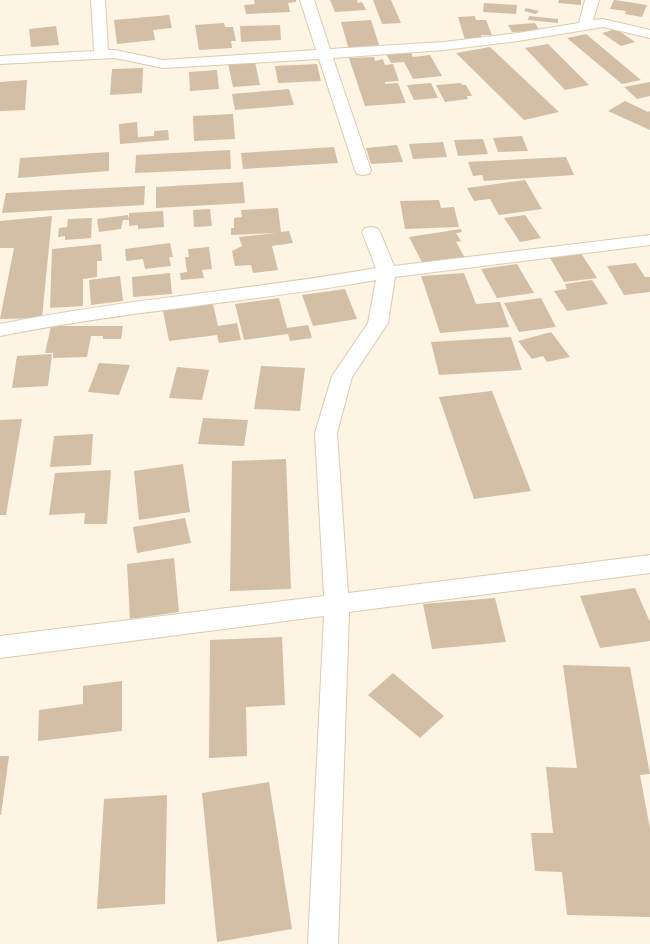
<!DOCTYPE html>
<html>
<head>
<meta charset="utf-8">
<style>
  body { margin:0 }
  canvas { display:block; background:#fef4e3 }
</style>
</head>
<body>
<canvas width="650" height="944"></canvas>
<script>
const ctx = document.querySelector('canvas').getContext('2d');
ctx.lineJoin = 'round';
function fillPath(path, color) { ctx.fillStyle = color; ctx.fill(path, 'evenodd'); }
function stroke(path, color, width, dash) { ctx.strokeStyle = color; ctx.lineWidth = width; ctx.lineCap = dash ? 'butt' : 'round'; ctx.setLineDash(dash || []); ctx.stroke(path); }
const building = new Path2D(`
  M254,0h42v2l-8,1 2,9 -44,2 -2,-9 11,-1z
  M330,0h27l1,3 4,-1 4,8 -31,2z
  M373,0h18l10,23 -19,1z
  M559,0h22v5l-23,-2z
  M614,0h1l32,5 -5,12 -17,-3 1,-3 -16,-2z
  M484,3l33,2 -1,9 -33,-2z
  M526,8l13,3 -3,3 -12,-3z
  M169,15l3,13 -19,2 2,10 -38,4 -3,-24z
  M475,16l1,4h10l6,15h-11l1,4 -17,1 -7,-23z
  M529,16l29,3v4l-30,-3z
  M371,20l9,28 -31,2 -8,-28z
  M224,23l1,4h8l3,14h-5l1,7 -33,2 -4,-25z
  M535,23l5,8 -28,1 -4,-7z
  M280,25l1,15 -40,2 -1,-16z
  M56,26l3,19 -28,2 -2,-18z
  M616,29l19,13 -14,4 -19,-13z
  M586,34l55,46 -19,4 -55,-46z
  M548,44l41,41 -24,5 -40,-42z
  M490,47l69,65 -35,8 -68,-67z
  M410,51l3,6 17,-2 12,21 -29,3 -9,-17 -13,1 -5,-9z
  M374,57l1,4 8,-2 2,6 8,-1 6,17 -14,1v2l13,-1 8,20 -41,3 -16,-48z
  M255,62l5,23 -27,2 -5,-24z
  M317,64l4,17 -43,2 -3,-17z
  M143,68l-1,25 -32,2 2,-26z
  M217,70l2,19 -29,2 -1,-19z
  M27,80l-2,30 -25,1v-29z
  M650,82v14l-13,3 -13,-12z
  M431,83l7,15 -24,2 -7,-15z
  M461,83l1,2h4l6,11h-5l1,3 -23,3 -9,-17z
  M289,89l5,16 -59,5 -3,-16z
  M625,101l23,11 2,-1v19l-42,-19z
  M233,114l2,25 -41,2 -1,-25z
  M137,122l1,15 16,-1v-5l14,-1 1,10 -49,4 -1,-20z
  M522,136l6,15 -30,1 -5,-14z
  M483,139l5,15 -30,2 -4,-16z
  M443,142l4,15 -34,2 -4,-15z
  M397,145l6,17 -32,2 -5,-16z
  M334,147l4,16 -95,6 -2,-16z
  M230,150l1,19 -96,4 1,-18z
  M109,152v19l-91,7 2,-20z
  M566,157l8,18 -90,6 -2,-6 -9,1 -5,-14z
  M525,180l17,29 -43,6 -9,-16 -16,2 -7,-13z
  M243,182l2,21 -89,5v-21z
  M145,186l-1,19 -142,8 4,-20z
  M439,200l2,8 13,-1 5,20 -54,2 -5,-28z
  M278,208l3,24 8,-1 4,12 -21,3 6,24 -25,3 -2,-8 -16,1 -3,-15 10,-5 -3,-9 37,-4 -45,2v-7h3v-10l8,-1 -1,-7z
  M210,209l2,17 -18,1 -1,-17z
  M163,211l1,16 -26,2v-4l-9,1v-13z
  M128,215l1,5h-6l-2,9 -22,3 -2,-13z
  M525,215l16,23 -21,4 -16,-24z
  M52,216l-10,102 -42,1 14,-71h-14v-27z
  M92,218l-1,20 -26,2v-4l-7,1 1,-9 8,-1 1,-8z
  M461,229l1,3 -6,1 5,8 -5,1 9,16 -42,6 -14,-27z
  M170,243l3,14h-4l2,9 -26,3 -2,-10 -17,2 -1,-12z
  M101,244l1,17h-5v16l-14,2v27l-33,2 2,-59z
  M209,247l3,22 -10,1 2,8 -23,2 -1,-7 7,-1 -2,-15h4l-1,-8z
  M581,253l16,25 -33,4 -14,-24h6l-2,-4z
  M636,263l9,14h5v15l-26,3 -17,-29z
  M517,264l17,29 -37,5 -16,-29z
  M170,273l2,21 -39,3 -1,-20z
  M464,273l12,31 24,-2 9,25 -69,6 -19,-57z
  M120,276l3,25 -32,4 -2,-25z
  M592,280l16,24 -41,7 -13,-20 13,-2 -2,-5z
  M345,289l12,30 -44,7 -11,-31z
  M279,298l8,30 21,-3 4,13 -22,3 -2,-7 -44,6 -9,-36z
  M541,298l15,29 -37,5 -15,-29z
  M213,304l5,22 19,-3 4,17 -22,3 -2,-8 -48,6 -6,-30z
  M51,326h72l-2,13h-18v-3h-12l-4,21 -34,1v-6l-1,1h-7z
  M551,332l19,25 -23,5 -4,-6 -11,3 -14,-18z
  M511,337l11,33 -83,5 -8,-33z
  M52,354l-4,32 -36,2 5,-32z
  M99,363l31,2 -11,30 -31,-3z
  M261,366l44,2 -5,43 -46,-2z
  M177,367l32,3 -7,30 -33,-2z
  M492,391l39,100 -57,8 -35,-102z
  M203,418l45,2 -4,26 -46,-2z
  M22,419l-16,96h-6v-95z
  M93,434l-2,31 -41,2 4,-31z
  M286,459l5,130 -61,2 2,-130z
  M183,464l7,48 -51,8 -5,-49z
  M111,470l-4,54h-23l1,-11 -36,2 6,-42z
  M185,518l6,25 -54,10 -4,-26z
  M174,558l5,54 -49,7 -3,-55z
  M635,588l15,34v19l-50,7 -20,-52z
  M495,598l11,44 -74,7 -9,-45z
  M282,637l3,68 -39,2 1,49 -38,2 1,-118z
  M563,665l67,2 20,107 -10,1 10,54v88l-83,-2 -5,-43 -27,-1 -4,-38h22l-7,-66 31,1z
  M393,673l51,43 -24,22 -52,-43z
  M122,681v50l-84,10 1,-31 44,-6v-18z
  M0,756h9l-8,59h-1z
  M269,782l23,147 -75,13 -15,-149z
  M167,795l-2,109 -68,5 7,-110z`);
const minor = new Path2D(`
  M91,0h14l3,50h7l48,10 153,-10 -16,-50h14l16,49 114,-7 74,-9 61,-10 6,-23h14l-6,20 10,-1 47,11v8l-47,-11 -85,14 -74,9 -111,8 38,112 -2,4 -6,1 -6,-1 -2,-4 -36,-111 -156,9 -48,-10 -115,6v-8l94,-5z
  M371,227l6,1 3,4 14,34 256,-31v10l-255,32 -7,46 -36,54 -15,56 11,160 302,-38v18l-301,39 -11,332h-30l16,-328 -324,42v-22l324,-40 -9,-163 17,-57 36,-53 8,-43c-124,22 -252,31 -376,56v-12c124,-25 252,-34 376,-56l-14,-36 3,-4z`);
fillPath(building, '#d2bfa6');
stroke(minor, '#dbcbb0', 2);
fillPath(minor, '#fff');
</script>
</body>
</html>
